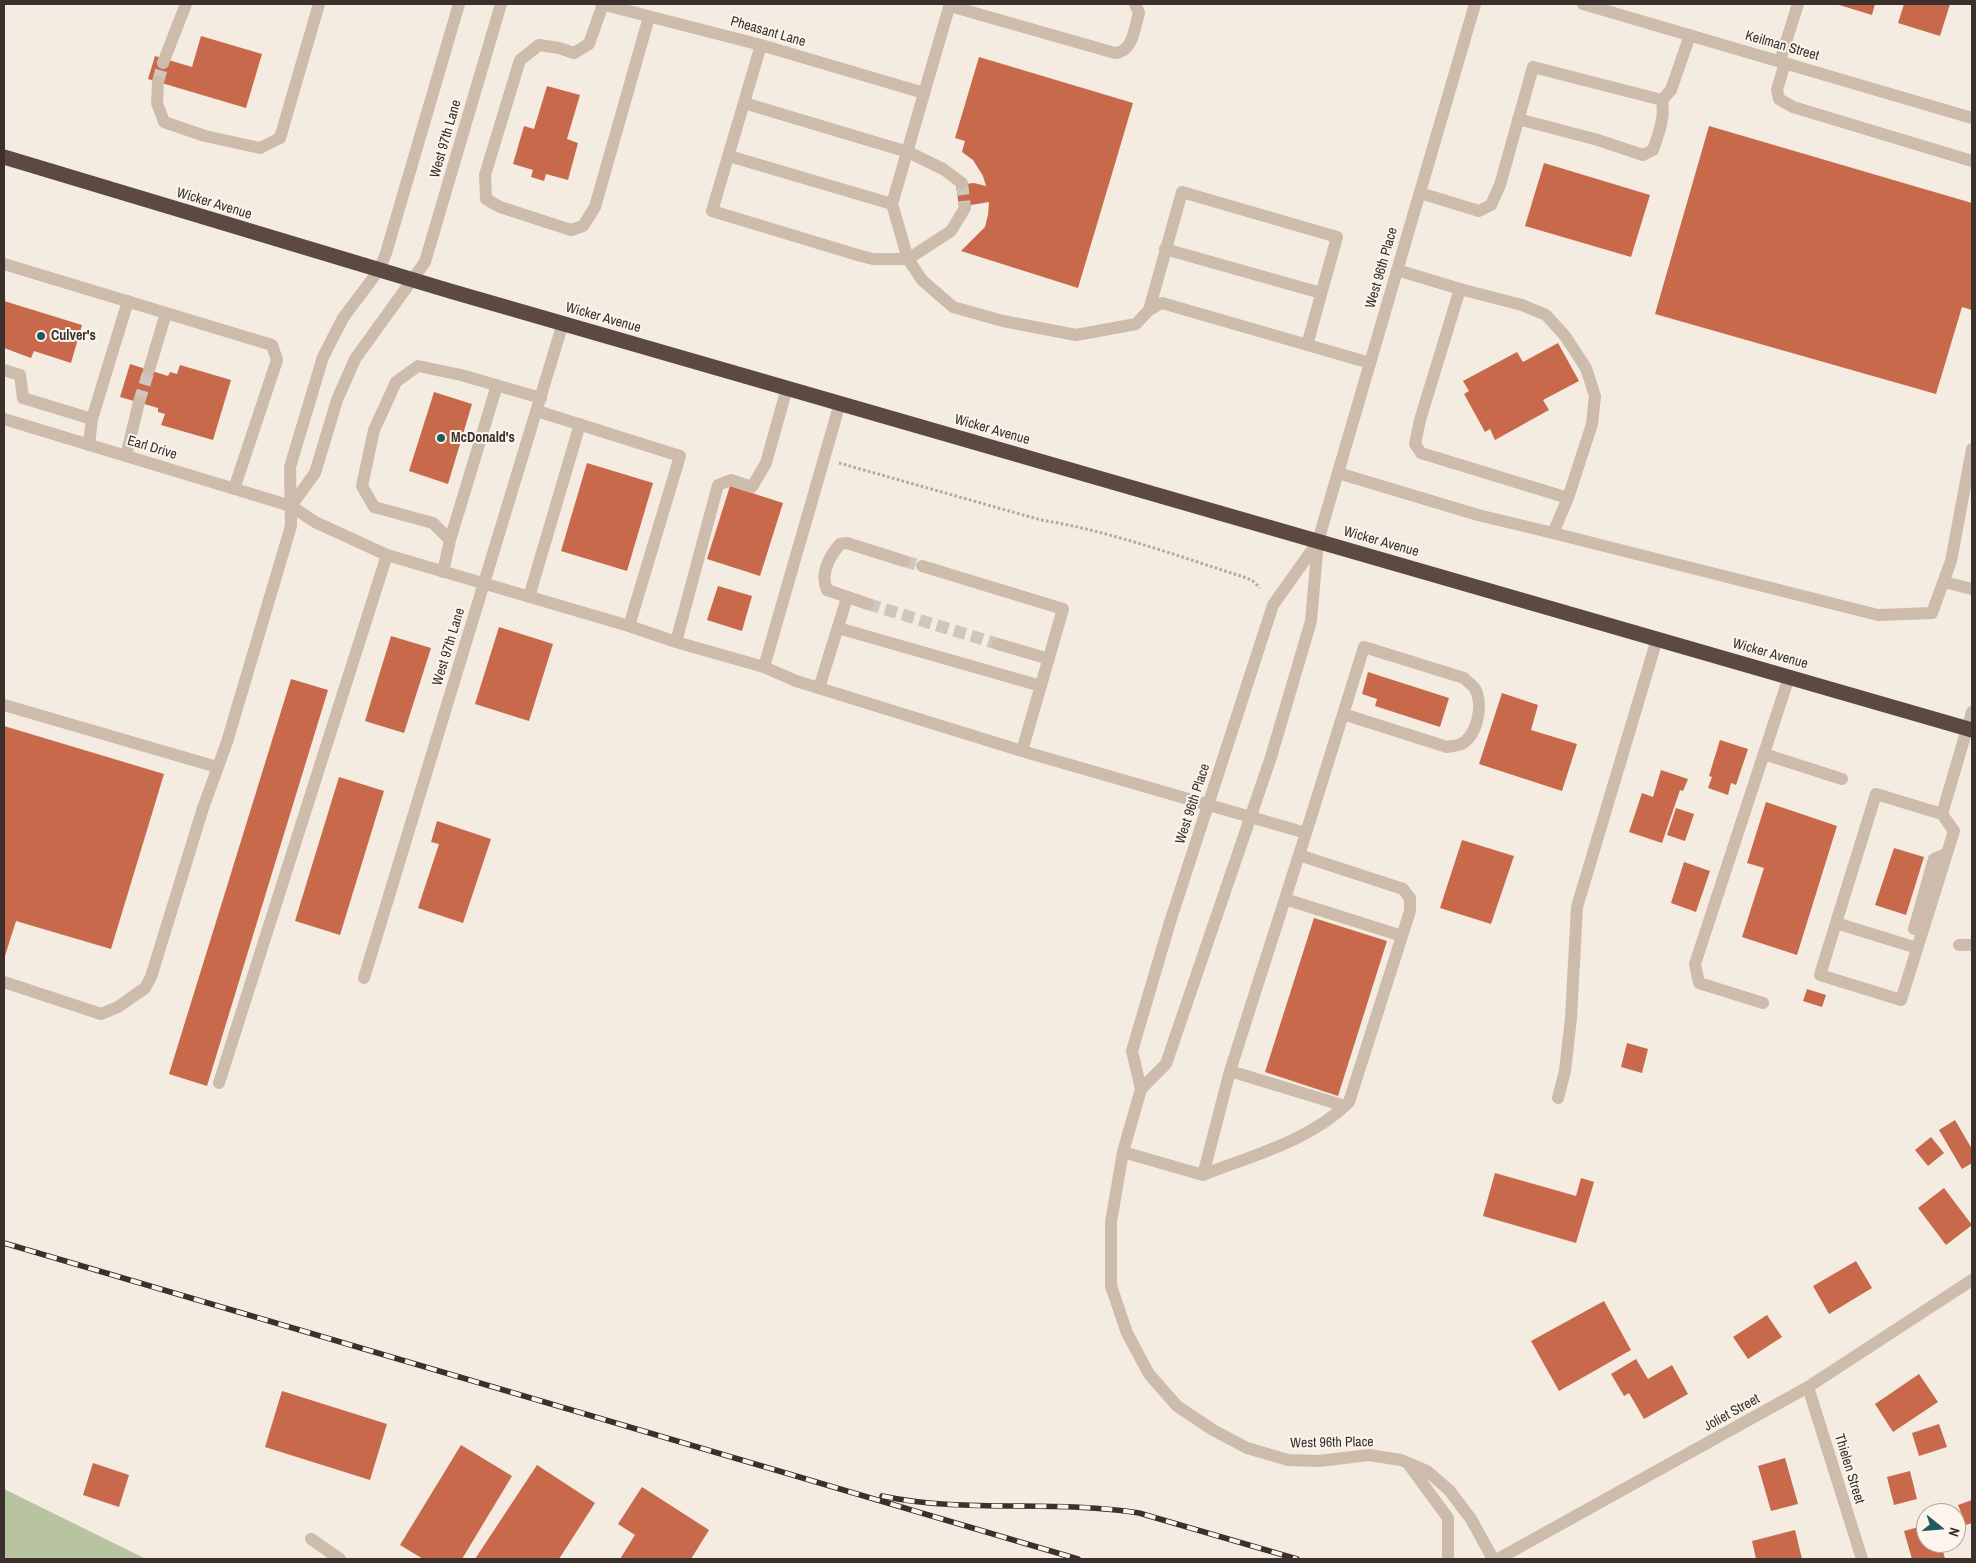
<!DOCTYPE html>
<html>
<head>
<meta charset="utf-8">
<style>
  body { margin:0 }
  #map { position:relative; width:1976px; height:1563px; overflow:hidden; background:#f4ebe1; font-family:"Archivo Narrow",sans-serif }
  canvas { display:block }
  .frame { position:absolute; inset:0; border:5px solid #3b302b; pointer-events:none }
  .north { position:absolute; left:1916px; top:1503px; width:50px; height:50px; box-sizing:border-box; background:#fbf5ee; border:1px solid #aea6a0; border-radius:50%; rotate:107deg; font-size:14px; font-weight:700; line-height:20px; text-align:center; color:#3b302b }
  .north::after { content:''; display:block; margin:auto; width:18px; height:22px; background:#1f5a5e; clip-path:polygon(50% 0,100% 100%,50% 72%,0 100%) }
</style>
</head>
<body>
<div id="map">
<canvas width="1976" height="1563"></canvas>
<div class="frame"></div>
<div class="north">N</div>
</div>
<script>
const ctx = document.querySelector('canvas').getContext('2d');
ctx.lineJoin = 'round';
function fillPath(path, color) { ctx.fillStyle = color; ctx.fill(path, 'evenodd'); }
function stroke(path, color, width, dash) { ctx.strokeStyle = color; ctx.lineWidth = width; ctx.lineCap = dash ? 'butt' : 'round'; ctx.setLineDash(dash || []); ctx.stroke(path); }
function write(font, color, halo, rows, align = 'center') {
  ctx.font = font + ' "Archivo Narrow",sans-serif'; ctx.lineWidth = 4; ctx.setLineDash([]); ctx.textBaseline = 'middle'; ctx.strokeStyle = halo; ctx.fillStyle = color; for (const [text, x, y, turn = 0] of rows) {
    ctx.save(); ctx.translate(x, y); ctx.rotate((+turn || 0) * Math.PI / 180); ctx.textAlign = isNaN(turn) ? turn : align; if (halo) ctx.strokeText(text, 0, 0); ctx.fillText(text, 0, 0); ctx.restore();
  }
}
const green = new Path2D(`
  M4,1489l142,70h-142z`);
const building = new Path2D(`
  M1836,4h39l-3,11z
  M1904,4h46l-10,32 -42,-13z
  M201,36l61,18 -16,54 -98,-29 7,-23 37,11z
  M979,57l154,46 -55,185 -117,-37 24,-24 3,-12 1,-13 -30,5 -3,-22 18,-2 12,3 -3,-10 -10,-16 -11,-8 3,-11 -10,-3z
  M547,86l33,9 -13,44 11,4 -10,37 -22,-6 -2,7 -13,-4 2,-7 -20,-6 11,-38 10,3z
  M1709,126l263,77v107l-10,-3 -26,87 -281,-80z
  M1544,163l106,32 -19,62 -106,-31z
  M4,301l78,24 -11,38 -37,-12 -3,7 -27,-10z
  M1558,343l21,38 -36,19 6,10 -54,30 -5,-11 -5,3 -21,-38 5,-3 -6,-10 54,-29 6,10z
  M130,364l38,12 2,-4 7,2 3,-9 51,15 -18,60 -52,-15 4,-11 -7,-2v-4l-38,-11z
  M434,392l38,12 -24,80 -39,-13z
  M587,463l66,20 -26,88 -66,-20z
  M730,486l53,17 -23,73 -53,-17z
  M718,586l34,10 -10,35 -35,-11z
  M499,627l54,17 -24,77 -54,-17z
  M391,636l40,12 -27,85 -39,-12z
  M1368,672l81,26 -9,29 -65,-21 2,-7 -15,-5z
  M291,679l37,11 -121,396 -38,-12z
  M1502,693l36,12 -7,25 46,14 -15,47 -83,-27z
  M4,726l160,48 -53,175 -95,-28 -12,38z
  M1720,740l28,9 -12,36 -5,-2 -3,12 -20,-7 4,-11 -3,-1z
  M1661,770l27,9 -5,12 -3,-1 -18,53 -33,-11 13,-39 11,4z
  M339,777l45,14 -44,144 -45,-14z
  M1766,802l71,24 -40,129 -55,-18 22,-69 -17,-5z
  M1676,808l18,6 -9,27 -18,-6z
  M437,821l54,18 -28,84 -45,-15 21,-64 -8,-2z
  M1462,840l52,16 -23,68 -51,-16z
  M1894,848l30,9 -18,58 -31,-10z
  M1684,862l26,9 -14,41 -25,-9z
  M1314,918l73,23 -49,155 -73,-24z
  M1807,989l19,6 -4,12 -19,-6z
  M1627,1043l21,6 -6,24 -21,-6z
  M1955,1120l17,29v14l-10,6 -23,-39z
  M1931,1137l13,16 -16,13 -13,-16z
  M1495,1173l81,23 5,-18 13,4 -18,61 -93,-27z
  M1944,1188l28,37 -26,20 -28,-37z
  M1856,1261l16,27 -43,26 -16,-28z
  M1604,1301l27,49 -72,41 -28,-50z
  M1767,1315l15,22 -34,22 -15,-22z
  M1636,1359l12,20 24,-14 16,29 -44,25 -15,-26 -5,3 -13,-22z
  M1919,1374l19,28 -45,30 -18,-28z
  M282,1391l105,33 -17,56 -105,-33z
  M1939,1424l8,23 -28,9 -7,-23z
  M461,1445l51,31 -50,83h-39l-23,-14z
  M1785,1458l13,46 -27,7 -13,-45z
  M93,1463l36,12 -10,32 -36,-12z
  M537,1465l58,38 -36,56h-84z
  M1910,1471l7,28 -23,6 -7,-28z
  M642,1487l67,43 -18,29h-71l15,-24 -17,-11z
  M1972,1500v23l-6,2 -8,-20z
  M1926,1525v18h15l4,16h-33l-8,-28z
  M1795,1530l7,29h-46l-4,-18z`);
const minorTunnel = new Path2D(`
  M158,82l5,-19
  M962,183l3,25
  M139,402l10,-32
  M904,561l18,5
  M868,604l130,40`);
const path = new Path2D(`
  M839,463l202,57c70,11 139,37 206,58l7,4 6,6`);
const minor = new Path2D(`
  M601,4l160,41 163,48
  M603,4l-14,40 -15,9 -15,-5 -20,-3 -19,15 -35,115 1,24 14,8 71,23 12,-4 12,-19 54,-190
  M950,4l-58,200 16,55 43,-28 14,-23
  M1475,4l-157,537 -7,80 -40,136 -105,307 -25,25 -18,63 -12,70v64l16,47 22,41 28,32 36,24 34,18 41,12 31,1 50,-6 32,5 26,11 22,19 22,29 22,40
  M1583,4l389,114
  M950,6l165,47c18,-1 19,-24 24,-40l-4,-9
  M761,45l-49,166 149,45 12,3h35l14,21 31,27 50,14 73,14 60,-11 13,-14 13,-7 208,60
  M1780,61l18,-57
  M163,63l23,-59
  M1785,63l-8,27 2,9 14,8 179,54
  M158,82l-1,21 7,19 41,14 55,12 20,-10 39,-134
  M744,103l164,49 35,17 19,14
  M1518,119l80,21 45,15 10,-5c6,-18 12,-31 9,-50
  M729,156l163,48
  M1420,193l59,18 12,-6 9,-20 33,-118 129,33 9,-10 19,-55
  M1165,249l156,44
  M4,264l268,81 5,15 -43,129
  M1460,289l62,16 24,10 19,21 21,32 9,28 -3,28 -24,74
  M1149,310l33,-118 155,45 -30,108
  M4,370l16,5 3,23 69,21
  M149,370l17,-57
  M840,403l-76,264 32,14 226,70 284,82 58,-186 100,31c3,4 9,7 11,11 9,16 2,49 -16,56 -4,1 -9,1 -12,2l-104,-33
  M4,419l287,87 24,16 72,33 242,71 51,-170 -143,-45
  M89,445l3,-26 36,-118
  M126,456l13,-54
  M1338,473l140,42 75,18 15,-35 -147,-45 -6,-9 5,-24 40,-131 -63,-19
  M291,506l24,-33 22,-73 18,-41 70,-97 76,-258
  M1553,533l325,82 54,-2 19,-52 21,-112
  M450,540l-17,-17 -59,-16 -12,-21 12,-56 22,-48 22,-16 43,9 80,23
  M922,566l141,43 -41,142
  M443,572l7,-32 47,-155
  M1944,582l28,7
  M529,597l51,-173
  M868,604l-41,-14c-7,-16 2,-33 13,-46l7,-1 57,18
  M629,626l47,16
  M838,628l203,58
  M998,644l51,15
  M764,667l-88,-25 42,-157 13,-5 21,7 14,-24 21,-75
  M819,688l28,-90
  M4,705l213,62
  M1764,754l78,25
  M1285,899l117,37
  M1836,923l-16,52 81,25 53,-169 -12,-17
  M1914,929l20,-70 12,-5
  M1959,945h13
  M1917,948l-81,-25 40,-129 66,20 30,-102
  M364,978l199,-655
  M4,982l97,32 17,-7 17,-12 10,-7 6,-11 52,-169 24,-66 64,-216 -1,-59 33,-110 20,-39 36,-48 7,-17 73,-249
  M1763,1003l-64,-20 -4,-19 94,-287
  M1230,1071l115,35
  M219,1083l168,-528
  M1141,1089l-9,-38 38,-129 103,-317 44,-62
  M1558,1098l7,-27 6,-53 6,-111 80,-268
  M1123,1152l80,23 27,-104 76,-238
  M1203,1175c50,-20 107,-34 146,-73l61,-191v-13l-7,-9 -104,-34
  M1808,1387l54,172
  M1409,1465l39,53v41
  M311,1539l29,20
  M1498,1559l310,-172 164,-107`);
const highway = new Path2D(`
  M4,157l446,134 1522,439`);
const rail = new Path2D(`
  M4,1243l1074,316
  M882,1496c85,18 172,3 257,17l158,46`);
const markers = [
  [41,336,5,"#1f5a5e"],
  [441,438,5,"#1f5a5e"]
];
const streetNames = [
  ["Pheasant Lane",768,32,16],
  ["Keilman Street",1782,46,16],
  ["West 97th Lane",446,139,-74],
  ["Wicker Avenue",214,204,17],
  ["West 96th Place",1382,268,-74],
  ["Wicker Avenue",603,318,16],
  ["Wicker Avenue",992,430,16],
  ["Earl Drive",152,448,17],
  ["Wicker Avenue",1381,542,16],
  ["West 97th Lane",449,647,-73],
  ["Wicker Avenue",1770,654,16],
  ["West 96th Place",1193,804,-72],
  ["Joliet Street",1732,1413,-29],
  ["West 96th Place",1332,1443,-1],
  ["Thielen Street",1849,1469,73]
];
const poiNames = [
  ["Culver's",51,336],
  ["McDonald's",451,438]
];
fillPath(green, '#b8c4a0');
fillPath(building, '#c8694b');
stroke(minorTunnel, '#cfc6bd', 12, [12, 6]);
stroke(path, '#b9a596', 3, [2.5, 2.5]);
stroke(minor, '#cdbbac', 12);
stroke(highway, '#5c4a42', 15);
stroke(rail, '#3b302b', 5.5);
stroke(rail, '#fbf5ee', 4, [11]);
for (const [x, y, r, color] of markers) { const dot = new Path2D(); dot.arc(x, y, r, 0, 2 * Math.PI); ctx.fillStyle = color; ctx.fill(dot); stroke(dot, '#fbf5ee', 2); }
write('14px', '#3b302b', '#fbf5ee', streetNames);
write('bold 14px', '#3b302b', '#fbf5ee', poiNames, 'left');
</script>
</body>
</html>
